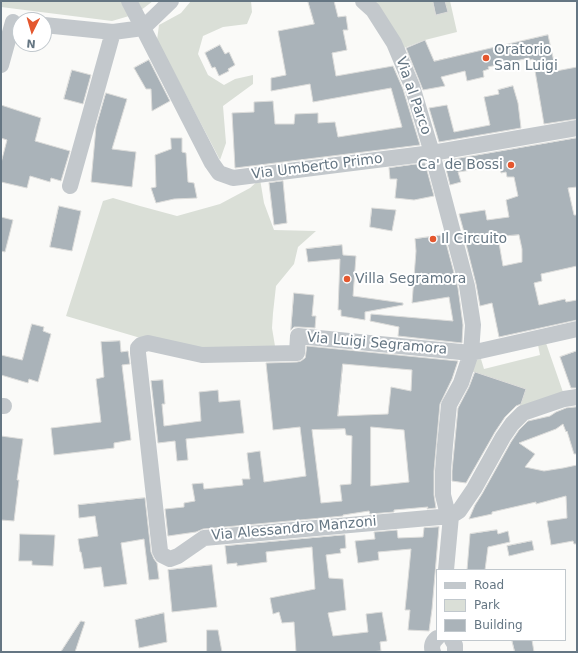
<!DOCTYPE html>
<html>
<head>
<meta charset="utf-8">
<style>
  body { margin:0 }
  #map { position:relative; width:578px; height:653px; overflow:hidden; background:#fafaf8; font-family:"DejaVu Sans",sans-serif }
  canvas { display:block }
  .frame { position:absolute; inset:0; border:2px solid #657683; pointer-events:none }
  .legend { position:absolute; left:436px; top:569px; width:130px; height:72px; box-sizing:border-box; background:#fff; border:1px solid #c1c8cd; margin:0; padding:5px 7px; list-style:none; font-size:12px; color:#657683 }
  .legend li { display:flex; align-items:center; gap:8px; height:20px }
  .legend b { width:20px; border:1px solid #c1c8cd }
  .north { position:absolute; left:12px; top:12px; width:40px; height:40px; box-sizing:border-box; background:#fff; border:1px solid #c1c8cd; border-radius:50%; rotate:185deg; font-size:11px; font-weight:700; line-height:16px; text-align:center; color:#657683 }
  .north::after { content:''; display:block; margin:auto; width:14px; height:18px; background:#e4572e; clip-path:polygon(50% 0,100% 100%,50% 72%,0 100%) }
</style>
</head>
<body>
<div id="map">
<canvas width="578" height="653"></canvas>
<div class="frame"></div>
<ul class="legend">
<li><b style="height:5px;background:#c3c8cc"></b>Road</li>
<li><b style="height:11px;background:#dadfd7"></b>Park</li>
<li><b style="height:11px;background:#aab3b9"></b>Building</li>
</ul>
<div class="north">N</div>
</div>
<script>
const ctx = document.querySelector('canvas').getContext('2d');
ctx.lineJoin = 'round';
function fillPath(path, color) { ctx.fillStyle = color; ctx.fill(path, 'evenodd'); }
function stroke(path, color, width, dash) { ctx.strokeStyle = color; ctx.lineWidth = width; ctx.lineCap = dash ? 'butt' : 'round'; ctx.setLineDash(dash || []); ctx.stroke(path); }
function write(font, color, halo, rows, align = 'center') {
  ctx.font = font + ' "DejaVu Sans",sans-serif'; ctx.lineWidth = 4; ctx.setLineDash([]); ctx.textBaseline = 'middle'; ctx.strokeStyle = halo; ctx.fillStyle = color; for (const [text, x, y, turn = 0] of rows) {
    ctx.save(); ctx.translate(x, y); ctx.rotate((+turn || 0) * Math.PI / 180); ctx.textAlign = isNaN(turn) ? turn : align; if (halo) ctx.strokeText(text, 0, 0); ctx.fillText(text, 0, 0); ctx.restore();
  }
}
const green = new Path2D(`
  M1,1h152l-17,13 -24,7 -111,-14z
  M191,1h60l1,11 -5,12 -24,3 -20,9 -5,18 10,21 16,10 11,-6 18,-4v9l-30,22 3,37 -6,17 -63,-120 2,-15 22,-12z
  M373,1h77l7,31 -32,8 -21,8z
  M260,179l4,24 10,27 42,1 -18,16 -4,17 -18,22 -3,27 -1,15 4,24 -28,8 -94,-18 -88,-26 37,-115 10,-3 27,8 37,10 43,-12 30,-16z
  M546,343l18,52 -47,18 8,-23 -60,-21 3,-8 13,-2 3,10 56,-14 -2,-10z`);
const building = new Path2D(`
  M308,1h26l4,16 8,-1 2,14h-5l4,20 -15,3 4,23 57,-10 10,23 17,56 -185,23 -3,-55 22,-1v-10l19,-1 2,23h19l1,-10 23,-1v10l17,-1 3,15 64,-10 -11,-39 -78,14 -3,-18 -39,7v-13l15,-3 -8,-44 36,-7z
  M433,1h12l3,11 -12,3z
  M548,35l8,36 21,-4v52l-33,5 -11,-65 -3,1 -1,-2 -41,9 1,2 -6,2 1,6 -17,4 -2,-10 -24,6 4,9 -22,4 -17,-42 19,-8 9,21z
  M220,45l5,9 4,-2 6,13 -7,4 1,2 -10,5 -4,-9 -3,1 -7,-15z
  M149,60l21,41 -18,10 -1,-22h-5l-12,-21z
  M72,70l19,5 -8,29 -19,-5z
  M513,86l5,17 3,25 -82,14 -10,-34 18,-3 7,27 36,-7 -6,-28 15,-3 -1,-4z
  M106,93l21,6 -15,50 24,3 -4,35 -41,-5 5,-55z
  M1,105l40,13 -6,23 35,10 -9,30 -10,-3 -1,4 -20,-6 -3,12 -26,-6v-19l6,-23 -6,-2z
  M171,138h11v14l4,1 2,29 6,1 3,15 -23,1 -18,4 -5,-15 5,-1 -1,-32 16,-6z
  M577,138v49l-9,1 6,27h3v51l-36,8 1,7 -8,2 5,22 26,-6 1,3 11,-2v20l-78,17 -7,-34 -12,3 -4,-22 -13,-52h1l-5,-18 26,-4 2,10 22,-3 -3,-17 12,-4 -4,-19h-7l-1,-5 -5,1 -1,-7 -42,6 3,10 -11,3 -6,-24zM519,235l3,14v13l-19,4 -5,-29z
  M425,163l9,33 -20,4 -19,-2 2,-19h-7l-1,-11z
  M283,181l4,42 -13,2 -5,-42z
  M59,206l22,5 -9,40 -22,-4z
  M372,208l24,2 -4,21 -22,-4z
  M1,217l12,3 -8,32 -4,-1z
  M444,235l14,53 5,37 -1,18 -64,-7 1,-9 -29,-6 1,-7 82,7 -4,-24 -37,6 4,-52 -1,-12z
  M342,245l1,10 13,1 -3,40 50,7v2l-38,7v8l-24,-4v-6h-3l2,-51 -32,3 -2,-13z
  M294,293l20,2 -2,21h4l-1,12 -16,-1h-5l-3,3z
  M32,324l12,3 -1,4 8,3 -13,48 -9,-3 -1,4 -27,-8v-20l21,5z
  M120,341l1,11 7,-1 2,13 -8,1 9,75 -17,3v5l-60,7 -3,-27 50,-6 -5,-43 8,-2 -3,-35z
  M307,346l151,15 -6,18 -12,25 -6,67v24l2,13 -9,1 1,-2 -34,3v2l-24,2 -1,-3 -26,4v1l-140,13 -7,3 -28,4 -3,-27 19,-2v-4l11,-2 -3,-17 11,-1 1,6 39,-4 -1,-6h8l-3,-26 13,-2 4,31 42,-6 -6,-49 -27,3 -7,-67 31,-1 4,-1 4,-3zM343,364l69,6 -1,21 -20,-4 -3,27 -50,2zM371,427l33,3 5,52 -38,4zM345,429l1,6 6,1 -1,48 -11,1 2,16 -21,2 -9,-73z
  M577,351v37h-6l-11,-31z
  M475,372l51,17 -5,15 -5,2 -11,11 -10,15 -29,51 -14,-2v-10l6,-63 11,-21z
  M163,380l2,24h-3l2,22 37,-5 -2,-29 19,-2 1,12 21,-2 4,33 -58,6 2,21 -11,1 -2,-20 -17,2 -7,-62z
  M577,407v47h-3l-7,-23 -1,1 -3,-8 -7,5 -37,14 16,11 -10,13 19,4 19,-3 14,-3v79h-3l-1,-3 -22,4 -4,-24 20,-3 -1,-22 -30,8v-2l-44,10v2l-23,5 6,-14 7,-11 29,-52 8,-12 9,-9 22,-5 6,-4 10,-4z
  M1,436l22,3 -6,41h2l-5,41 -13,-1z
  M145,498l6,54 3,7 3,4 2,16 -10,1 -5,-41 -23,4 6,41 -23,3 -3,-20 -17,2 -3,-17h-1l-2,-13 20,-3 -3,-20 -16,2 -1,-13z
  M439,527l-7,82 -3,22 -21,-1 2,-20h-5l6,-61 -33,3 1,8 -21,3 -3,-22 20,-2 -1,-7 23,-2 1,8 25,-1 1,-9z
  M497,530l1,4 10,-3 2,11 -22,5 -3,23h-18l3,-36z
  M20,534l35,1 -2,31 -21,-1v-4h-13z
  M345,535l1,13 -6,1 1,4 -15,2 3,23 14,1 3,31 -18,3 5,23 35,-4 -2,-18 16,-2 5,29 -7,1 1,9 -11,1h-74l-2,-30 -12,1 -3,-11 -6,2 -3,-16 45,-9 -3,-42 -46,5 1,10 -30,4v-3l-10,1 -2,-18z
  M532,541l2,9 -25,6 -2,-10z
  M212,565l5,42 -45,5 -4,-42z
  M164,613l3,29 -28,6 -4,-28z
  M81,621l4,1 -10,30h-14z
  M207,630h11l4,22h-15z
  M512,640h20l2,12h-19z`);
const minor = new Path2D(`
  M129,1l14,27 69,135 7,10 14,5 199,-25 145,-25
  M363,1l10,9 21,33 18,43 20,67 35,133 6,39 -2,28 -10,30 -12,22 -4,40 -2,26v24l3,12 5,9 -5,54
  M44,25l69,7 30,-4 28,-27
  M1,65l12,-43
  M70,186l43,-154
  M577,329l-106,24 -173,-17 -1,17 -95,2 -54,-12 -7,2 -3,3v5l22,198 2,4 8,4 8,-3 26,-18 247,-22 8,-5 15,-22 29,-52 9,-13 11,-11 41,-14 13,-2
  M1,406h3
  M452,640l3,5v7
  M433,652c-2,-5 -1,-10 4,-14`);
const markers = [
  [486,58,4,"#e4572e"],
  [511,165,4,"#e4572e"],
  [433,239,4,"#e4572e"],
  [347,279,4,"#e4572e"]
];
const poiNames = [
  ["Oratorio",494,50],
  ["San Luigi",494,66],
  ["Ca' de Bossi",503,165,"right"],
  ["Il Circuito",441,239],
  ["Villa Segramora",355,279]
];
const streetNames = [
  ["Via al Parco",413,96,71],
  ["Via Umberto Primo",317,167,-7],
  ["Via Luigi Segramora",377,344,5],
  ["Via Alessandro Manzoni",294,529,-5]
];
fillPath(green, '#dadfd7');
fillPath(building, '#aab3b9');
stroke(building, '#dcdcda', 1);
stroke(minor, '#c3c8cc', 16);
for (const [x, y, r, color] of markers) { const dot = new Path2D(); dot.arc(x, y, r, 0, 2 * Math.PI); ctx.fillStyle = color; ctx.fill(dot); stroke(dot, '#fff', 1.5); }
write('14px', '#657683', '#fff', poiNames, 'left');
write('14px', '#657683', '#fff', streetNames);
</script>
</body>
</html>
